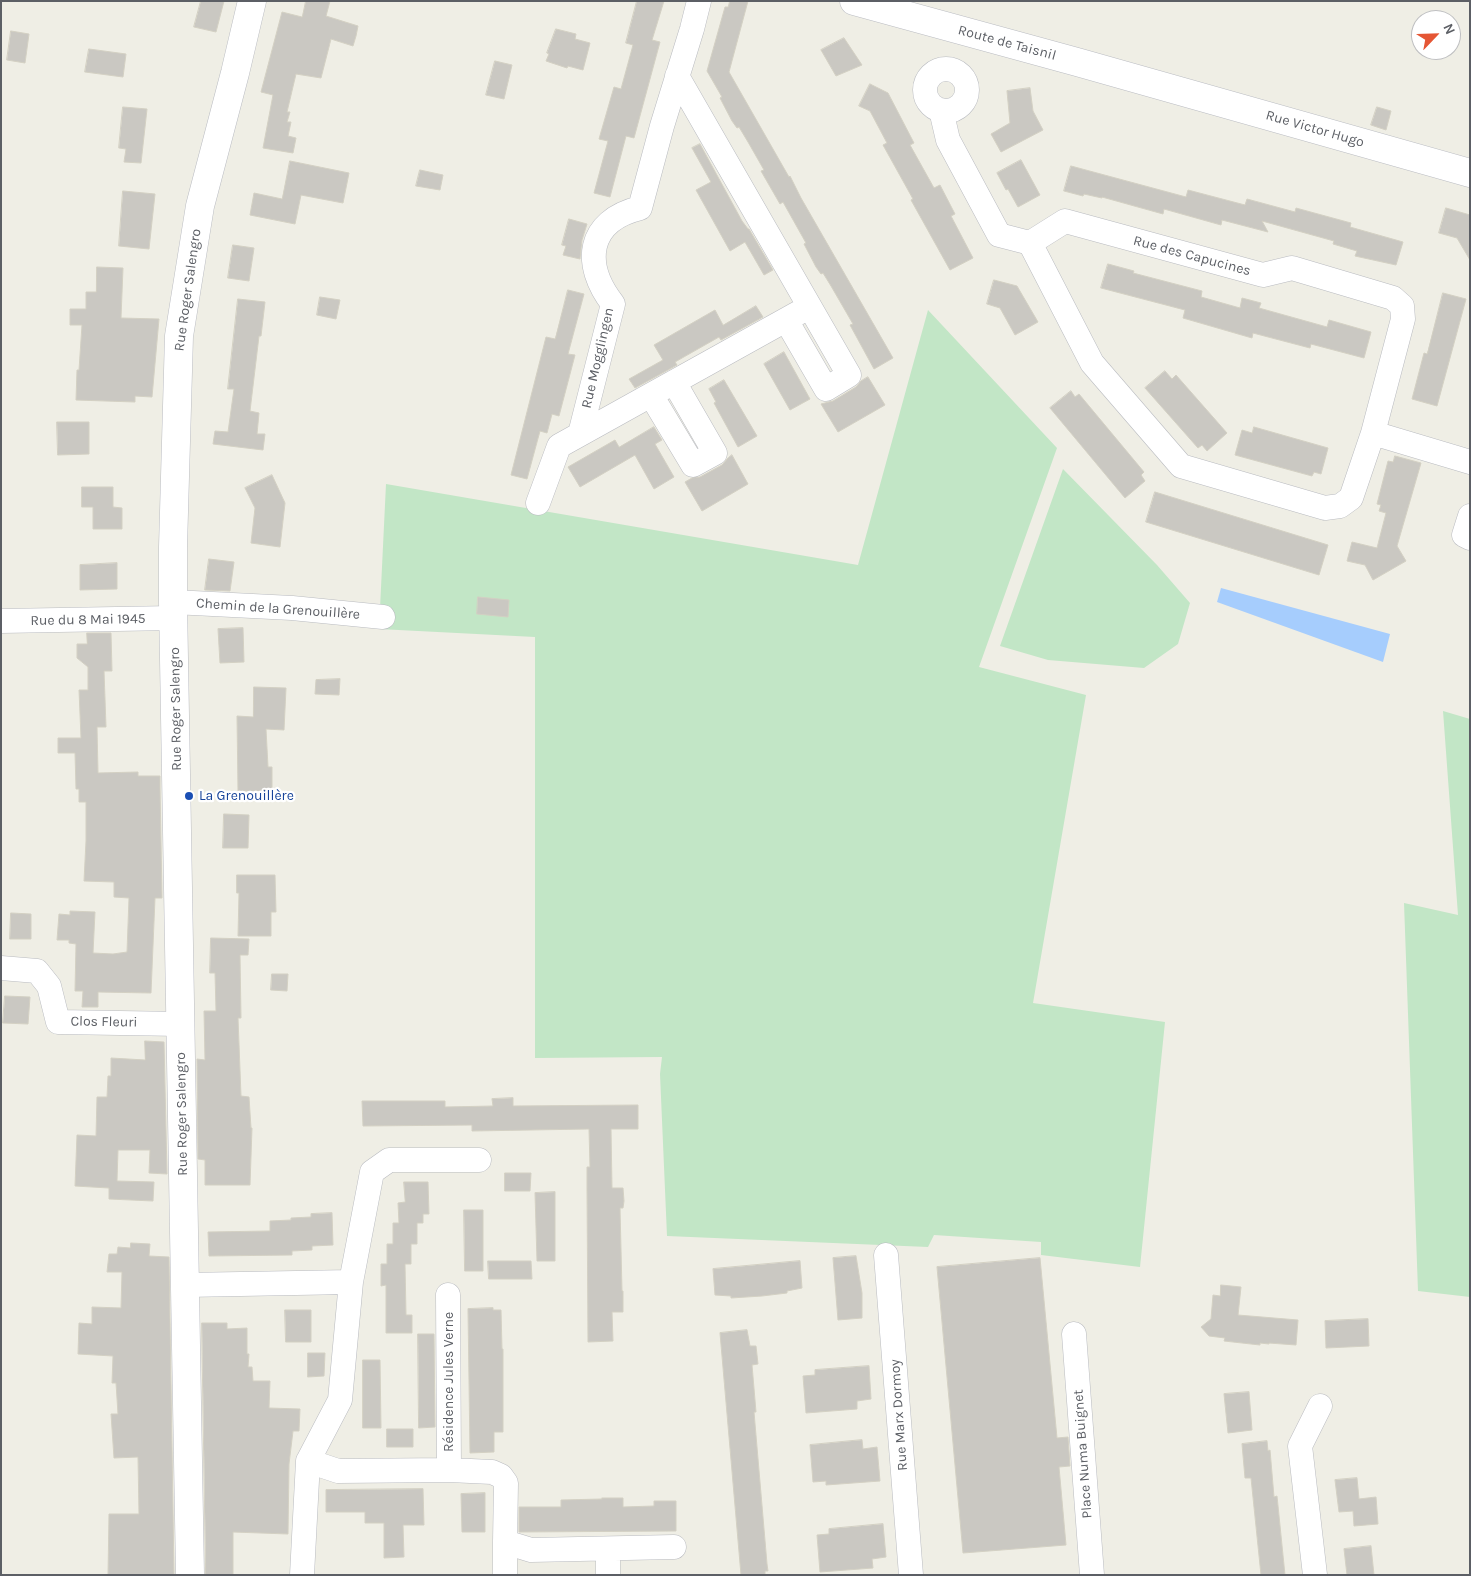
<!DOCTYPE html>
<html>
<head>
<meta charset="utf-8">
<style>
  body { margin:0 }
  #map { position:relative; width:1471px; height:1576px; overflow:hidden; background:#efeee5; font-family:Karla,sans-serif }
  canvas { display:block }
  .frame { position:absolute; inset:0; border:2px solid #5c5f65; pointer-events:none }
  .north { position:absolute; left:1411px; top:10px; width:50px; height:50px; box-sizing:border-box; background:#fff; border:1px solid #bebfc1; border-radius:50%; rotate:66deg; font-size:14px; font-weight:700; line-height:20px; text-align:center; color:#5c5f65 }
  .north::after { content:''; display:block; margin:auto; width:18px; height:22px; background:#e55634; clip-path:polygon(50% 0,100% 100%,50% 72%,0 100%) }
</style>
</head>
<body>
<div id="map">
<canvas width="1471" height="1576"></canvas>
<div class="frame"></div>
<div class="north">N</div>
</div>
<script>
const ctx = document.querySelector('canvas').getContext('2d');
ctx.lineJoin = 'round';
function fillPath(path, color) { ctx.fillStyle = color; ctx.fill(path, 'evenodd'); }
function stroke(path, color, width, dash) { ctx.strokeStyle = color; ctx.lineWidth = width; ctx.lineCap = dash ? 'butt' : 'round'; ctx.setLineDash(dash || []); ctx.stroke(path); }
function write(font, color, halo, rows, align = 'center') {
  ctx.font = font + ' Karla,sans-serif'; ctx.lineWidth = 4.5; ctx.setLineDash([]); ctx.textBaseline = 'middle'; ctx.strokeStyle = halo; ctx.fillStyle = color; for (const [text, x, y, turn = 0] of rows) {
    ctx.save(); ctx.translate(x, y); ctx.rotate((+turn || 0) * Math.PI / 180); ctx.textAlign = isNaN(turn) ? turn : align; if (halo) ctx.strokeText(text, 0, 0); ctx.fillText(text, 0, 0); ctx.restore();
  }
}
const green = new Path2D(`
  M928,310l129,138 -78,219 107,28 -53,308 132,19 -25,245 -99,-12v-13l-107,-7 -6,12 -261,-11 -7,-162 2,-17 -127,1v-421l-156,-8 7,-145 472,81z
  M1063,469l94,96 33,38 -12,41 -34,24 -96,-8 -48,-14z
  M1443,711l27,8v578l-52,-6 -14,-388 54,12z`);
const water = new Path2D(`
  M1221,588l169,46 -7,28 -166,-60z`);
const building = new Path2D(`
  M201,1h23l-8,31 -22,-5z
  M306,1h24l-4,15 32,10 -2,10 -3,10 -22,-7 -10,39 -25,-4 -9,38h3l-3,10h4l-3,14 8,2 -3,15 -30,-5 10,-53 -12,-3 21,-80 20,5z
  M637,1h27l-12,39 8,2 -26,96 -8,-2 -16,61 -16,-4 14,-52 -9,-2 15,-52 7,2 12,-44 -7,-2z
  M730,1h18l-19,71 60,105 1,-1 11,22 92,160 -19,11 -24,-44 3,-1 -22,-38 -8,-13 -2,1 -5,-7 -12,-23 2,-1 -23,-41 -3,2 -19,-33 3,-1 -16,-28 -9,-15 -2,1 -5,-7 -12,-23 2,-1 -15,-26 18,-64h3z
  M556,29l20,5 -1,5 15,4 -7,27 -15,-4 -1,2 -21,-7 3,-7 -2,-1z
  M11,31l18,3 -4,29 -18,-3z
  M844,38l18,27 -26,11 -15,-26z
  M89,49l37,5 -3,23 -38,-5z
  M495,61l17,4 -8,34 -18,-4z
  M870,84l18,9 26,50 -4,2 24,43 6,-3 15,29 -4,2 22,42 -23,12 -39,-70 2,-1 -30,-54 4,-2 -17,-32 -11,-5z
  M1030,88l3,23 10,19 -42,22 -10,-18 19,-11 -3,-32z
  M123,107l24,2 -6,54 -17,-1 2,-13 -7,-1z
  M1377,107l14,4 -5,19 -15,-5z
  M700,144l42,77 6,8h1l24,41 -9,5 -19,-33 -15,9 -34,-61 15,-8 -19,-34z
  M1021,160l19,35 -22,12 -10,-18 -2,1 -9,-17z
  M290,161l59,12 -6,30 -42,-8 -6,29 -45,-9 4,-22 28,6z
  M1071,166l115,31 2,-7 57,15 2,-6 48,13 1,-4 55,15 -1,4 53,15 -7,23 -41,-9 2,-5 -24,-7 1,-3 -72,-20 6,11 -46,-12 -1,5 -57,-16 -1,5 -61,-17v1l-18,-4 -1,2 -19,-5z
  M420,170l23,5 -3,15 -24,-4z
  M123,191l32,3 -6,55 -30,-3z
  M1446,208l24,7v45l-13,-22 -18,-5z
  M569,219l18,5 -5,16 -2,19 -17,-4 3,-9 -4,-1z
  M233,245l21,3 -5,33 -21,-3z
  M1108,264l26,7 -1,2 69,18 -1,6 39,11 2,-10 19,5 -2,5 68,19 2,-7 42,12 -7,26 -53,-14 -1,4 -57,-15 -1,5 -69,-20 2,-8 -84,-22z
  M97,267l26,1 -2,50 38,1 -7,78 -17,-1v6l-59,-2 1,-30h2l3,-45h-12v-16h16v-17h10z
  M994,280l23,6 21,36 -23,13 -15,-27 -13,-4z
  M568,290l16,4 -16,60 7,1 -16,61 -7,-2 -5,19 -7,-2 -13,48 -16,-4 35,-138 9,2z
  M1443,293l23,6 -29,107 -25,-7 12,-46 3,1z
  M320,297l20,3 -4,19 -19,-4z
  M238,299l27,3 -4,34h-2l-9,75 9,2 -2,21h8l-2,16 -50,-6 2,-13 13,1 6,-43h-6z
  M756,306l7,11 -42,23 -2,-3 -44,25 2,3 -42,23 -6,-9 34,-19 -9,-15 61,-35 8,15z
  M784,352l26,47 -20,11 -26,-46z
  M1165,371l7,8 4,-4 51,58 -20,18 -5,-6 -4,3 -53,-60z
  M868,377l17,28 -47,27 -17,-28 12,-3 23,-14 5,-6z
  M724,380l33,56 -19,11 -24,-44 2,-1 -7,-13z
  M1071,391l4,6 4,-3 65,78 -3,3 4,6 -20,17 -75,-90z
  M57,422h32v32l-31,1z
  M654,427l8,13 -7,4 19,33 -20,12 -19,-34 -55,32 -12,-20 47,-27 4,7z
  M1254,427l74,21 -7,26 -7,-2 -2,4 -77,-21 7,-25 10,3z
  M732,455l16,29 -46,27 -17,-29 7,-4 8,-1 22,-12 6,-7z
  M1395,456l26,7 -24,83 9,15 -33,19 -8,-15 -18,-4 5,-19 25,6 9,-35 -7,-2 2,-6 -4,-1 11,-43 5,1z
  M272,475l13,28 -5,44 -29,-4 4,-35 -10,-20z
  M82,487h31v20l9,1v21h-29v-22h-11z
  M1155,492l173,53 -9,30 -173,-53z
  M209,559l25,3 -4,29 -25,-1z
  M117,563v26l-37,1v-25z
  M478,597l31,3 -1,17 -31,-3z
  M243,628l1,34 -24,1 -2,-34z
  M87,633h24l1,38h-8l2,56h-9l1,46 40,-1v4h22v12l2,110h-7l-4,95 -53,-1v15h-16l1,-16h-8l1,-47 -7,-1v-3h-12l2,-26 11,1v-4l25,1 -2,41 20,1 14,-2 2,-54 -15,-1v-15l-30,-1 2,-40v-39h-7v-13h-3l-1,-36h-17v-15h23l-2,-48h9v-23l-11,-9v-14h10z
  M340,679l-1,16 -24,-1 1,-14z
  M254,687l32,1 -2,42 -18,-1 2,38h4v24h-34l-1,-75 16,1z
  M224,814l25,1 -1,33h-25z
  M237,875h38l1,37h-5v24h-33l1,-43h-2z
  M11,913l20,1v25h-21z
  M211,938l38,1 -1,16h-8l1,63h-3l3,78 8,1 2,31h1l-2,57h-45v-25l-7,-1 -1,-100 8,1 -1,-49h12l-1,-38h-5z
  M272,974h16l-1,17 -16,-1z
  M5,996l25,1 -2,27 -25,-1z
  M145,1041l19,1 3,132 -18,-1 1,-23h-32l-1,31 37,1 -1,19 -44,-2v-11l-34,-2 2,-51 19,1 1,-39h10l1,-21h3v-18l34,2z
  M513,1098v8l125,-1v24h-27l1,59h11l1,13 -1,7h-3l2,83h1v21h-11l1,29 -25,1 -1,-154v-21h3l-1,-38 -117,2v-6l-109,1 -1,-25h83v6l48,-1 -1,-7z
  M505,1173h26l-1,18h-25z
  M404,1182h24l1,32h-6v9h-6v21h-6v20h-6l1,51h6v18h-26v-48l-5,1v-22h6v-20h6v-21h6l-1,-20 7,-1z
  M555,1192v69h-18l-2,-68z
  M464,1210h19v61h-18z
  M332,1213l1,32 -21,1v4l-20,1v4l-83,1 -1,-24 62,-1v-10l21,-1v-2l20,-1v-3z
  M131,1243l19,1 -1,12 20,1 5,318h-66l1,-61h30l-1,-57 -24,1 -3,-44h7l-2,-31h-4l1,-27 -35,-2 1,-31 13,1v-17l29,1 1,-36h-15l2,-18h8l1,-7 12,1z
  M856,1256l6,37v25l-24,2 -5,-62z
  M1040,1258l17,180 11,-1 2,29 -11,1 7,78 -103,8 -26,-286z
  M488,1261h43l1,18h-43z
  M800,1261l2,27 -15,3v2l-25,3 -31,2v-2l-16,-1 -2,-26z
  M1221,1285l20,2 -3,28 60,5 -2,25 -27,-2v1l-9,-1v2l-36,-4 1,-3 -16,-2 -8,-9 10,-8 2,-24 7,1z
  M493,1308v2h8l1,39h1v83h-9v20l-24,1 -2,-144z
  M285,1310h26v32h-25z
  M1368,1319l1,27 -43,2 -1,-27z
  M202,1323h25v6l20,-1v26h2l-1,13h4l1,14h17l-1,27 31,1 -1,22h-6l-4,33 -1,70 -55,-2v43h-27z
  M747,1330l3,16h6l2,18 -6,1 4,47h-2l13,152 1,7h-3v4h-24l-21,-242z
  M418,1334h16l1,93 -16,1z
  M308,1353h17l-1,23 -16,1z
  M363,1360h17l1,68h-18z
  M869,1366l2,33 -14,2v8l-51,4 -3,-37 12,-1v-5z
  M1249,1392l3,38 -24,3 -4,-39z
  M387,1429h26v18h-26z
  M862,1440l1,9 14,-2 3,34 -54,4v-4l-13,1 -3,-37z
  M1267,1441l1,10 2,-1 4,47 3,-1 8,79h-24l-10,-97h-6l-3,-34z
  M1357,1478l2,21 17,-2 2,27 -24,2 -1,-15 -14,1 -4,-32z
  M423,1489l1,36h-21l1,32 -20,1v-35h-19v-11h-39v-22z
  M485,1493v39h-23l-1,-38z
  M602,1498h21v9l31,-1v-5h22v30l-157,1v-25h42v-7l41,-1z
  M883,1524l3,33 -14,2 1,9 -53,4 -3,-37 12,-1v-5z
  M1371,1546l3,29h-27l-3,-26z`);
const street = new Path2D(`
  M925 90a21 21 0 1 1 42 0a21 21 0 1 1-42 0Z
  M677,76l172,299 -23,14 -40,-69
  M941,110l7,30 51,95 31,8
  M1065,221l198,54 29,-7 101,30 9,8 1,13 -30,114 -22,65 -11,8 -15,2 -144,-42 -89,-103 -62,-120z
  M651,395l42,70 22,-12 -41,-71
  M1373,433l97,29
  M580,434l33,-130c-31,-40 -26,-83 27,-96l22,-82 30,-97 7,-28
  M538,503l21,-57 241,-134
  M1470,516l-6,19 6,3
  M173,602l119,6 91,9
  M1,621l173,-3
  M1,968l36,3 12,15 9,36 123,2
  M886,1255l25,320
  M185,1285l166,-3
  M448,1295l1,175
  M1074,1334l18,241
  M308,1461l32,-61 11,-118 21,-110 17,-12h90
  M608,1549v26
  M302,1575l6,-114 30,10 111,-1 43,2 9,4 5,7 -1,59 26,8 143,-3
  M505,1575v-33
  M1315,1575l-15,-129 20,-40`);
const secondary = new Path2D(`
  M854,1l223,61 393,111
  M190,1575l-17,-973v-55l6,-211 21,-130 35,-133 17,-72`);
const markers = [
  [189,796,5,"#1a4fb4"]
];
const streetNames = [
  ["Route de Taisnil",1007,43,15],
  ["Rue Victor Hugo",1315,129,16],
  ["Rue des Capucines",1192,256,15],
  ["Rue Roger Salengro",188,290,-82],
  ["Rue Mogglingen",598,358,-77],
  ["Chemin de la Grenouillère",278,609,4],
  ["Rue du 8 Mai 1945",88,620,-1],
  ["Rue Roger Salengro",176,709,-91],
  ["Clos Fleuri",104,1022,1],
  ["Rue Roger Salengro",182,1114,-91],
  ["Résidence Jules Verne",449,1382,-90],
  ["Rue Marx Dormoy",899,1415,-94],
  ["Place Numa Buignet",1083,1454,-94]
];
const transitNames = [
  ["La Grenouillère",199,796]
];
fillPath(green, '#c2e6c6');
fillPath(water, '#a6cdfd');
fillPath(building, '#cac8c2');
stroke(building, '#d3d0c3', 1);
stroke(street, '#b9bbc0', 25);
stroke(secondary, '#babcc2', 29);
stroke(street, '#fff', 24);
stroke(secondary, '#fff', 28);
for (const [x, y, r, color] of markers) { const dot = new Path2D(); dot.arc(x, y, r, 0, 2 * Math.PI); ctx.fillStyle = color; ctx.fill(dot); stroke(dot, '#fff', 2); }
write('14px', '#5c5f65', '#fff', streetNames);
write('14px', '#164399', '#fff', transitNames, 'left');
</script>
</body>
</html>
